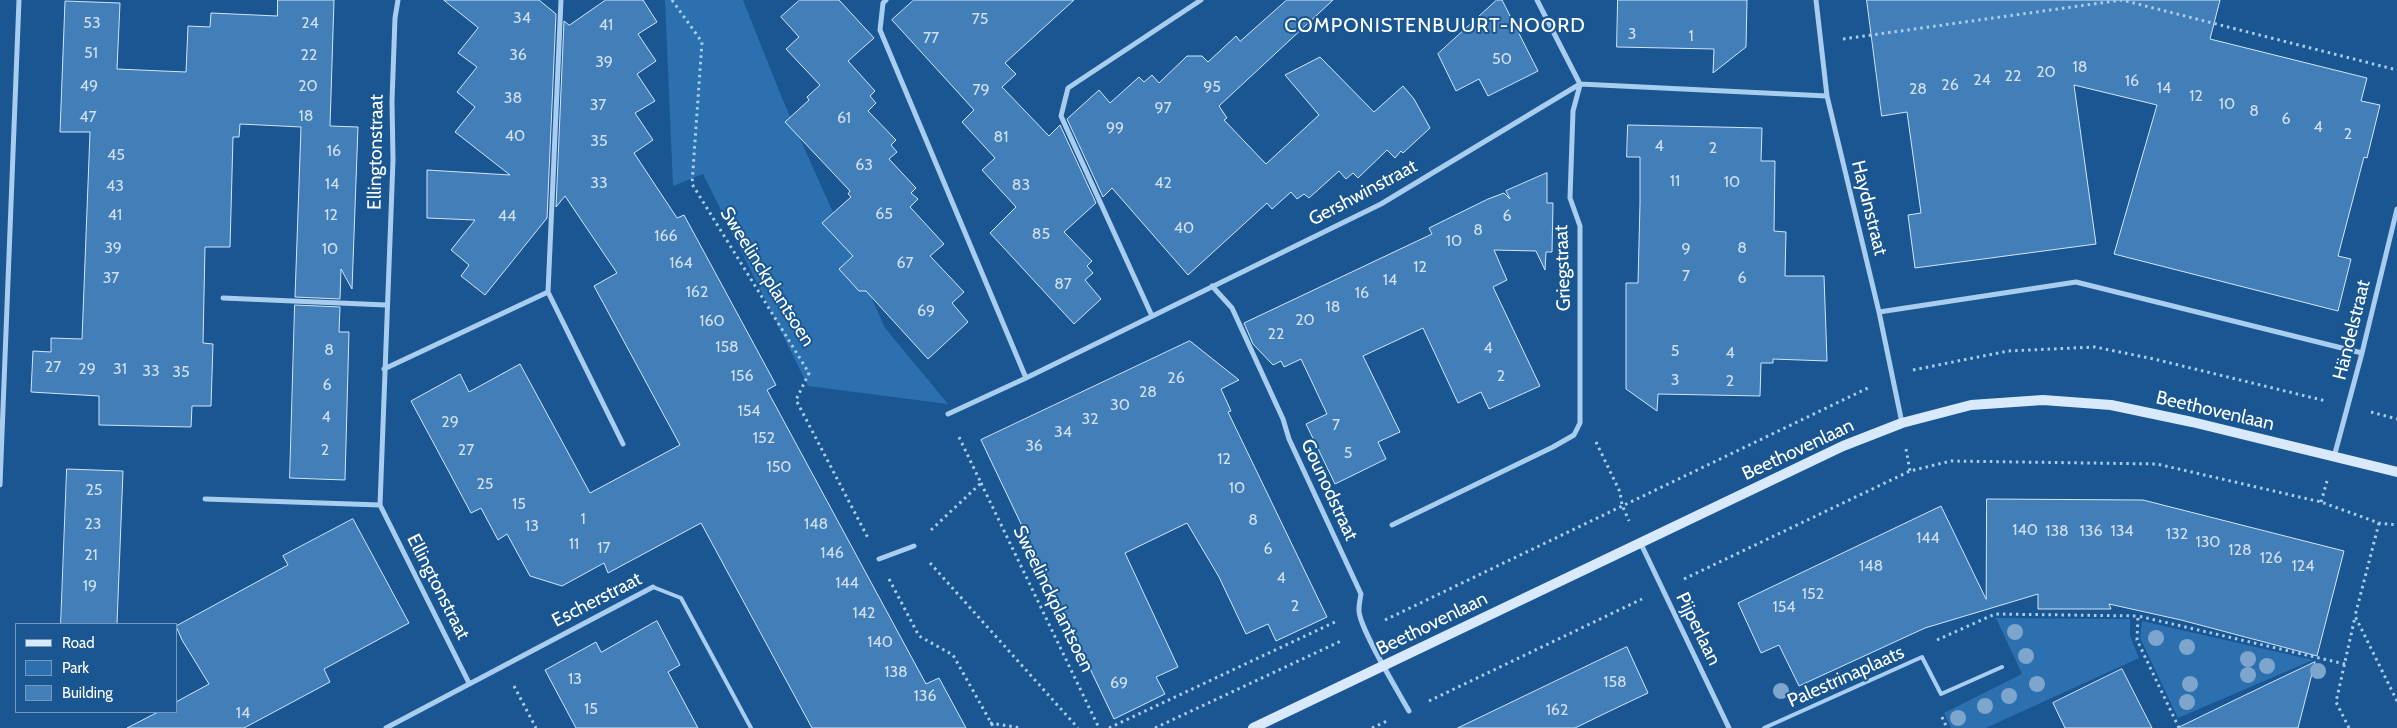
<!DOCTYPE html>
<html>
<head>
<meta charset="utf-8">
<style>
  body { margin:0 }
  #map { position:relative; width:2397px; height:728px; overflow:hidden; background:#195692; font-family:Cabin,sans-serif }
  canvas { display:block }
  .legend { position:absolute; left:15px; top:623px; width:162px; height:90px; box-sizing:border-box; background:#195692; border:1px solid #759abe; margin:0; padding:6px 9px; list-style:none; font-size:15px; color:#fff }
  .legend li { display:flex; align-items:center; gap:10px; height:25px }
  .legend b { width:25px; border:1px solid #759abe }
</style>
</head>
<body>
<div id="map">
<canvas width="2397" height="728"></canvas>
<ul class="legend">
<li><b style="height:6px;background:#d7e9fb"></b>Road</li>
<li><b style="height:14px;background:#2c70b0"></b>Park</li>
<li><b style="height:14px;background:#427fb9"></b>Building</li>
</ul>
</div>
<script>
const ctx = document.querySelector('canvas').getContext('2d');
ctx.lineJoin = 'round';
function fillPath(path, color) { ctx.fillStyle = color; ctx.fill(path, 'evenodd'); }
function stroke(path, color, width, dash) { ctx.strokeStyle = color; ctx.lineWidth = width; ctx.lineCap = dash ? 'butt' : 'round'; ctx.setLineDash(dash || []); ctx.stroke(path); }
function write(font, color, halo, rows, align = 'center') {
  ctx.font = font + ' Cabin,sans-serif'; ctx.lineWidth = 4; ctx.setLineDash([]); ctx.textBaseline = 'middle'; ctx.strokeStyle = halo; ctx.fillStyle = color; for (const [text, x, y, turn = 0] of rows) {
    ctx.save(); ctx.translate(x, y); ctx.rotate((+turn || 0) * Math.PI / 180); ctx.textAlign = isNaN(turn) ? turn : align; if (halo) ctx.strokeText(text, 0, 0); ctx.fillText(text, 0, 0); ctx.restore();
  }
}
const green = new Path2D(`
  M665,0h78l41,103 101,225 63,76 -140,-18 -105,-212 -30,12z
  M1996,618l134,1v17l9,22 -153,70h-35l-7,-15 78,-39z
  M2142,621l171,39 -135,58 -38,-80z`);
const building = new Path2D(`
  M278,0h56l-4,126 28,1 -6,162 -11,-20 -1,30 -45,-2 6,-170 -61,-3 -1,13h-6l-3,110h-25l-2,96 10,1 -2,62h-19l-1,21 -92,-2v-29l-68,-4 2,-41 18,1v-14l31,1 8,-207h-30l5,-131 55,2 -3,66 69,3 2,-46 22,1 1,-14 66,3z
  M444,0h95l17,14 -9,204 -62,77 -24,-19 8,-11 -18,-15 24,-30 -48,-2v-48l83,5 -55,-43 20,-25 -18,-15 20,-25 -19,-14 20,-25z
  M606,0h37l14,22 -19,12 18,27 -19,13 18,27 -20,12 18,27 -19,13 43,65 7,-3 92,170 -9,5 159,294 13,-6 27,50h-154l-111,-205 -93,50 -4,-10 -42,23 -32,-10 -23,-42 -9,6 -17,-32 -10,5 -60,-112 49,-27 9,18 51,-28 70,129 90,-48 -86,-159 23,-13 -52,-77 -9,11 8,-186 5,4z
  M800,0h39l35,38 -26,23 27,30 -5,5 6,7 -8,8 28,29 -5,5 6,7 -8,7 27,29 -5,5 7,6 -8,8 34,37 -14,12 34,36 -12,11 16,19 -40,37 -62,-68h-7l-20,-22 14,-13 -31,-33 29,-26 -3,-3 2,-3 -65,-69 24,-22 -2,-3 13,-12 -34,-36 13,-12 -18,-20z
  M914,0h160l-69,63 11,11 -14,13 47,49 11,-11 36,78 -32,29 28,29 -5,5 6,7 -8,7 16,19 -27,25 -84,-91 26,-26 -34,-37 13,-12 -33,-36 12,-12 -82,-90z
  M1287,0h46l-114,106 8,12 -3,2 42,44 53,-49 -34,-40 35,-18 54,55 29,-26 11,13 16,29 -27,25 -2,-2 -6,7 -8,-8 -29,28 -5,-5 -7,6 -7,-8 -30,27 -5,-4 -7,5 -6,-7 -19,17 -5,-6 -79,72 -76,-87 -9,9 -36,-78 32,-29 11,13 29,-26 5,5 8,-7 7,8 28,-27h15l6,6 28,-26 4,5z
  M1497,0h5l36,71 -50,25 -9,-17 -23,12 -18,-37z
  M1618,0h129l-1,47 -33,26 1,-24 -97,-2z
  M1867,0h353l-10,39 157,39 -6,23 19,4 -13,53 -3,-1 -26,99 13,3 -13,52 -224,-57 43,-149 -83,-20 22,159 -181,24 -7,-53 13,-2 -14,-101 -25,4z
  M1628,125l134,3 -1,33h14l-1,70 12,1 -1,44h39l3,85 -54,-2v4h-12l-1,33 -102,-2 -1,17 -31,-22v-106h12l2,-80v-46h-13z
  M1547,173v30h6l-1,49h-6l-1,18 -9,-19 -42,-1 13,30 -14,7 47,99 -51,23 -8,-17 -23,11 -35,-75 -60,28 37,76 -22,10 8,17 -51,25 -29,-60 21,-10 -26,-55 -17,8 -3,-6 -8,4 -20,-21 -9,-21 188,-89 -3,-6 59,-29 16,-6 6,6 -4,-8z
  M295,305l45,2 -1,25h10l-4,148 -55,-2z
  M1190,341l49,39 -18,9 10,22 -3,1 99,205 -51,24 -8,-17 -22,10 -27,-57 -32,-54 -62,30 53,114 -22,10 9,17 -51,25 -133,-279z
  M67,469l56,2 -6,153h-56z
  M1987,499l156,1 201,51 -27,105 -136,-36 -72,-16 2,5h-73v-15l-113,34 -126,58 -20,-41 -18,8 -23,-50 203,-97 45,93z
  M353,519l56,104 -85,46 6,13 -86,46h-117l31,-16h18v-10l33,-18 -27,-44 -6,-14 112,-61 -5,-9z
  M657,621l23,44 -12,7 30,56h-122l-31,-58 51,-28 5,10z
  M1627,647l21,46 -36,17 -37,18h-117z
  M2315,662l-17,66h-121l89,-43z
  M2122,669l30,59h-87l-12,-25z`);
const path = new Path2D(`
  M672,0l30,42 -10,142 117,189 -13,27 72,138
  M1843,39l279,-39 275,70
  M1913,370l95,-19 87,-4 59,12 172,42
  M2371,412l26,7
  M1596,442l24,50 2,13 7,16
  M1906,449l4,22
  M981,483l118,245
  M2321,502l6,-21
  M2379,523l-24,93 42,85
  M931,530l50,-47 -23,-48
  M930,563l148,165
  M889,579l30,57 34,19 41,73
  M1684,579l226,-108 41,-10 206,3 164,38 58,21 18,2
  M1385,620l485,-233
  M1937,640l58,-26 143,2
  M514,686l22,42
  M1429,701l213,-102
  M1942,717l5,11
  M990,723l31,5
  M1109,728l228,-107
  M1155,728l188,-88
  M1372,728l15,-7
  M2179,728l-42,-88 1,-24 207,48
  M2349,728l-13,-26 19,-85`);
const lane = new Path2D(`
  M653,587l28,11 70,130
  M1764,728l158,-71 19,37 61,-27`);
const street = new Path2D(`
  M398,0l-3,18 -3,83 1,59 -13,345 89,178
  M561,0l-13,292 75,152
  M886,0l-3,3 -3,27 146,348
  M1537,0l43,84 247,12
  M1816,0l11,96 52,216 23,111
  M1212,286l20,22 51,111 6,20 72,155c-1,5 -2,11 -2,16 -1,16 40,83 50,101
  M223,298l163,7
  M1879,312l197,-30 286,71
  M1152,316l-91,-200 7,-28 133,-88
  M384,369l164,-77
  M948,414l78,-36 355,-174 199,-120
  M2334,457l28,-104 35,-144
  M0,485l19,-485
  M205,499l175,6
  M1392,525l161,-78 21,-12 6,-12v-197l-10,-28 3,-87 7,-26
  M1641,544l88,184
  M879,559l35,-13
  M386,728l267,-141`);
const secondary = new Path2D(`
  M1253,728l590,-282 59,-23 69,-18 72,-5 68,5 81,17 205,50`);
const trees = [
  [2015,632],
  [2156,638],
  [2187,647],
  [2026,656],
  [2248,659],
  [2267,666],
  [2318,671],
  [2248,675],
  [2037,684],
  [2190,684],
  [1781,691],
  [2009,696],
  [2187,702],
  [1985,706],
  [1958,718]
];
const numberNames = [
  ["34",522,18],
  ["75",980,19],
  ["53",92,23],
  ["24",310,23],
  ["41",606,25],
  ["3",1632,34],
  ["1",1691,36],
  ["77",931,38],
  ["51",91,53],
  ["22",309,55],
  ["36",518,55],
  ["50",1502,59],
  ["39",604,62],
  ["18",2080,67],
  ["20",2046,72],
  ["22",2013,76],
  ["24",1982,80],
  ["16",2132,81],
  ["26",1950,85],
  ["49",89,86],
  ["20",308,86],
  ["95",1212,87],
  ["14",2164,88],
  ["28",1918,89],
  ["79",981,90],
  ["12",2196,96],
  ["38",513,98],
  ["10",2227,104],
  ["37",598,105],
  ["97",1163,108],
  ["8",2254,111],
  ["18",306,116],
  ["47",88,117],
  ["61",844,118],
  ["6",2286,119],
  ["4",2318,127],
  ["99",1115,128],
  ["2",2348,134],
  ["40",515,136],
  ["81",1001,137],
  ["35",599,141],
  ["4",1659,146],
  ["2",1713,148],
  ["16",334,151],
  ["45",116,155],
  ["63",864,165],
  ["11",1675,181],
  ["10",1732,182],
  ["33",599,183],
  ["42",1163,183],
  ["14",332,184],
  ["83",1021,185],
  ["43",115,186],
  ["65",884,214],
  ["41",115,215],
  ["12",331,215],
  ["44",507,216],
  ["6",1507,216],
  ["40",1184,228],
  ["8",1478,230],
  ["85",1041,234],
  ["166",666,236],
  ["10",1454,241],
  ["39",113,248],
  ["8",1742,248],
  ["10",330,249],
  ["9",1686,249],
  ["164",681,263],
  ["67",905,263],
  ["12",1420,267],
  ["7",1686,276],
  ["37",111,278],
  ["6",1742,278],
  ["14",1390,280],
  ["87",1063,284],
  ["162",697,292],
  ["16",1362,293],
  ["18",1333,307],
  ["69",926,311],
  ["20",1305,320],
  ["160",712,321],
  ["22",1276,334],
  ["158",727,347],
  ["4",1488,348],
  ["8",329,350],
  ["5",1675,351],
  ["4",1730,353],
  ["27",53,367],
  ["29",87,369],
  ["31",120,369],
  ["33",151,371],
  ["35",181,372],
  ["156",742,376],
  ["2",1501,376],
  ["26",1176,378],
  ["3",1675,380],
  ["2",1730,381],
  ["6",327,385],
  ["28",1148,392],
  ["30",1120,405],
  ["154",749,411],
  ["4",326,417],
  ["32",1090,419],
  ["29",450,422],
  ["7",1336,425],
  ["34",1063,432],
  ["152",764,438],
  ["36",1034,446],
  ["2",325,450],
  ["27",466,450],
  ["5",1348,453],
  ["12",1224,459],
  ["150",779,467],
  ["25",485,484],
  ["10",1237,488],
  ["25",94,490],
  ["15",519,504],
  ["1",583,519],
  ["8",1253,520],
  ["23",93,524],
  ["148",816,524],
  ["13",532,526],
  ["140",2025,530],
  ["138",2057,531],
  ["136",2091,531],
  ["134",2122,531],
  ["132",2177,534],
  ["144",1928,538],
  ["130",2208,542],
  ["11",574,544],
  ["17",604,548],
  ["6",1268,549],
  ["128",2240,550],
  ["146",832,553],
  ["21",91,555],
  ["126",2271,558],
  ["148",1871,566],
  ["124",2303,566],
  ["4",1281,578],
  ["144",847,583],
  ["19",90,586],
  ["152",1813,594],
  ["2",1295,606],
  ["154",1784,607],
  ["142",864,613],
  ["140",880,642],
  ["138",896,672],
  ["13",575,679],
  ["158",1615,682],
  ["69",1119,683],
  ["136",925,696],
  ["15",591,709],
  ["162",1557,710],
  ["14",243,713]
];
const streetNames = [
  ["Ellingtonstraat",376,152,-89],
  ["Gershwinstraat",1363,193,-28],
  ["Haydnstraat",1869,208,76],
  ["Griegstraat",1563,268,-92],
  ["Sweelinckplantsoen",767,277,58],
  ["Händelstraat",2352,330,-76],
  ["Beethovenlaan",2215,411,13],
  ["Beethovenlaan",1798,450,-25],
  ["Gounodstraat",1329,490,65],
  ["Ellingtonstraat",438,587,63],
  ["Sweelinckplantsoen",1053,599,64],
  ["Escherstraat",597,600,-27],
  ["Beethovenlaan",1432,624,-26],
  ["Pijperlaan",1698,629,64],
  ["Palestrinaplaats",1846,677,-24]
];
const neighbourhoodNames = [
  ["COMPONISTENBUURT-NOORD",1435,26]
];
fillPath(green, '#2c70b0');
fillPath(building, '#427fb9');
stroke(building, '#d0e6fb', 1);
stroke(path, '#a9cdef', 3, [2.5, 4]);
stroke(lane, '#a9cdef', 4);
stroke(street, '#a9cdef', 5);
stroke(secondary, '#d7e9fb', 10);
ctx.fillStyle = '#7ea5cc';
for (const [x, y] of trees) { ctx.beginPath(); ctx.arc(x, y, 8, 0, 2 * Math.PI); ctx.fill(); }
write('16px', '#d0dfee', null, numberNames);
write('19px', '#fff', '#195692', streetNames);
ctx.letterSpacing = '1px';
write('20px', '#fff', '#195692', neighbourhoodNames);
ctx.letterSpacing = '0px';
</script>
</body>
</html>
